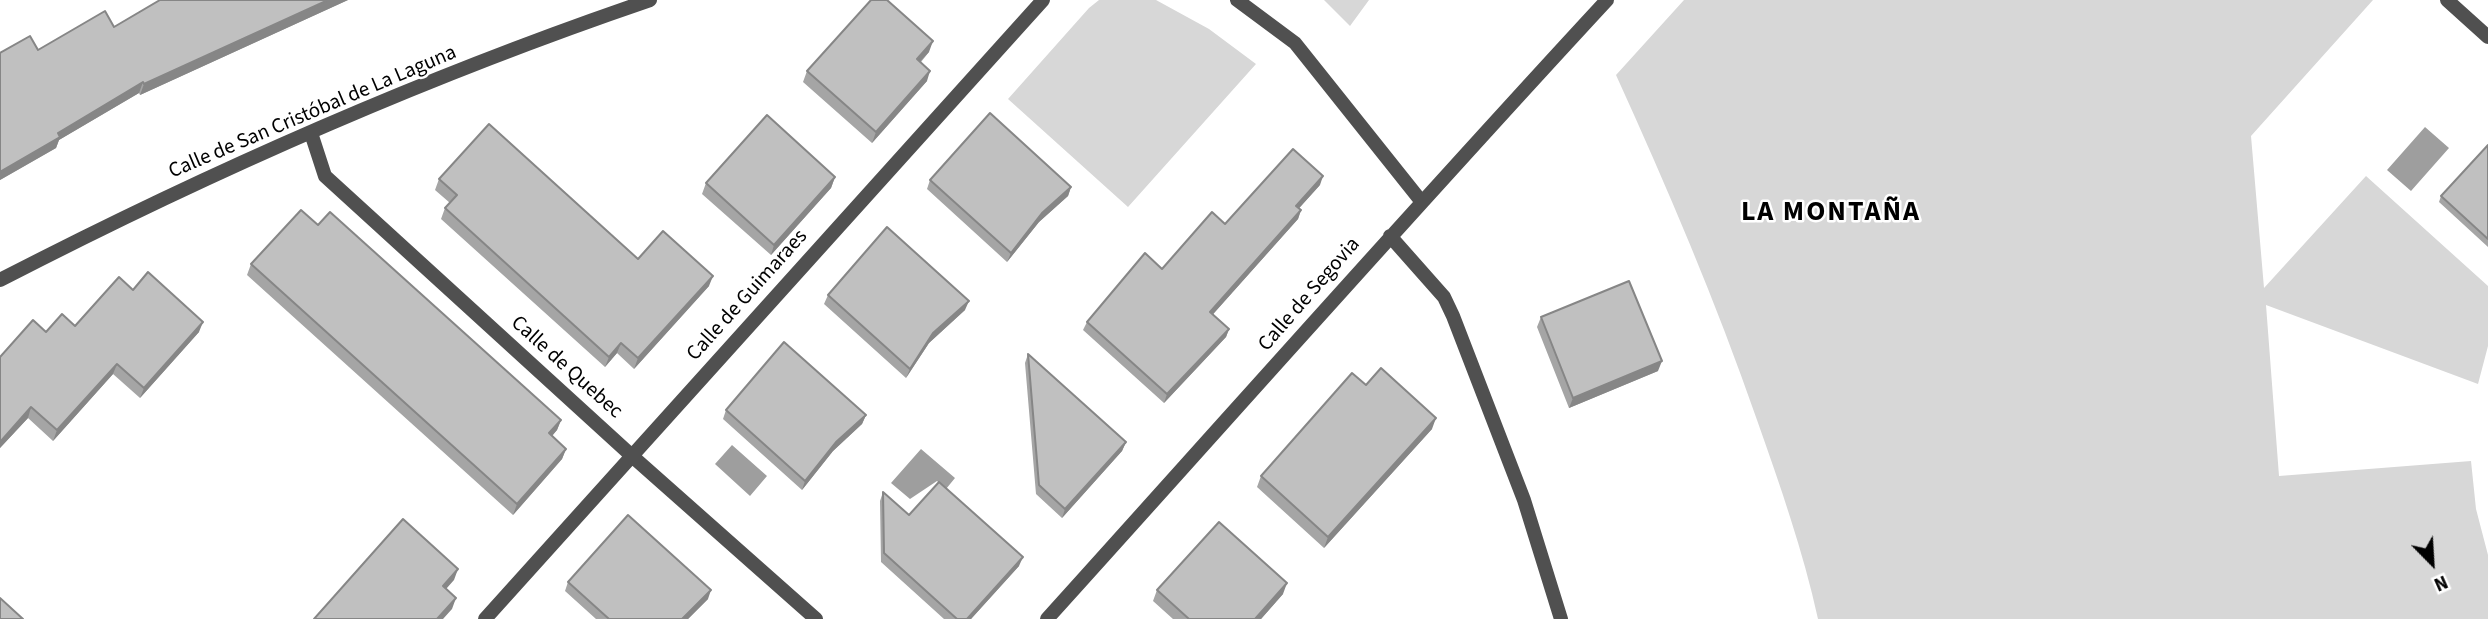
<!DOCTYPE html>
<html>
<head>
<meta charset="utf-8">
<style>
  body { margin:0 }
  #map { position:relative; width:2488px; height:619px; overflow:hidden; background:#fff; font-family:"Source Sans 3",sans-serif }
  canvas { display:block }
  .north { position:absolute; left:2397px; top:528px; width:70px; height:70px; -webkit-text-stroke:5px #fff; paint-order:stroke; rotate:156deg; font-size:19px; font-weight:700; line-height:28px; text-align:center; color:#000 }
  .north::after { content:''; display:block; margin:auto; width:24px; height:32px; background:#000; clip-path:polygon(50% 0,100% 100%,50% 72%,0 100%) }
</style>
</head>
<body>
<div id="map">
<canvas width="2488" height="619"></canvas>
<div class="north">N</div>
</div>
<script>
const ctx = document.querySelector('canvas').getContext('2d');
ctx.lineJoin = 'round';
function fillPath(path, color) { ctx.fillStyle = color; ctx.fill(path, 'evenodd'); }
function stroke(path, color, width, dash) { ctx.strokeStyle = color; ctx.lineWidth = width; ctx.lineCap = dash ? 'butt' : 'round'; ctx.setLineDash(dash || []); ctx.stroke(path); }
function write(font, color, halo, rows, align = 'center') {
  ctx.font = font + ' "Source Sans 3",sans-serif'; ctx.lineWidth = 5; ctx.setLineDash([]); ctx.textBaseline = 'middle'; ctx.strokeStyle = halo; ctx.fillStyle = color; for (const [text, x, y, turn = 0] of rows) {
    ctx.save(); ctx.translate(x, y); ctx.rotate((+turn || 0) * Math.PI / 180); ctx.textAlign = isNaN(turn) ? turn : align; if (halo) ctx.strokeText(text, 0, 0); ctx.fillText(text, 0, 0); ctx.restore();
  }
}
const green = new Path2D(`
  M1099,0h57l53,29 47,35 -128,143 -120,-108 81,-91z
  M1324,0h45l-19,26z
  M1684,0h689l-122,136 13,152 102,-112 122,110v60l-10,38 -212,-79 13,171 192,-15 5,48 12,46v64h-670c-15,-68 -38,-134 -61,-199 -41,-118 -89,-231 -141,-345z`);
const water = new Path2D(`
  M2425,127l24,21 -38,43 -24,-21z
  M732,445l35,31 -17,20 -35,-32z
  M921,449l34,29 -9,11 -9,-8 -27,18 -19,-16z`);
const minor = new Path2D(`
  M1237,0l58,43 126,158
  M2447,0l41,37
  M311,133l14,43 307,280 184,163
  M1390,236l54,61 9,19 71,184 37,119
  M0,280c209,-108 427,-204 650,-280
  M485,619l558,-619
  M1047,619c187,-207 371,-415 560,-619`);
const wall = new Path2D(`
  M160,0h188l-208,95 -1,-2 -80,47 -3,8 -56,32v-127l38,-3 76,-23z
  M929,52l-8,10 6,19 -55,62 -69,-61 4,-11z
  M2488,145v102l-49,-45 2,-6z
  M835,177l-4,11 -60,67 -69,-61 4,-11z
  M439,179l199,80 71,27 -75,83 -17,-16 -12,14 -164,-148 4,-11 5,-5 -15,-13z
  M930,180l141,7 -3,9 -29,26 -32,40 -80,-73z
  M1320,185l-21,23 2,2 -3,9 -85,95 16,15 -3,8 -62,66 -81,-73 4,-8 75,-53z
  M318,225l243,195 -4,10 -5,6 14,13 -4,10 -49,56 -266,-240 4,-11z
  M133,290l66,42 -59,66 -27,-24 -60,67 -25,-23 -28,30v-91l46,-25 29,-6z
  M828,295l137,15 -36,33 -23,35 -82,-74z
  M1541,317l117,54 -89,37 -32,-81z
  M1028,354l98,88 -4,9 -60,67 -26,-24 -11,-131z
  M1366,385l66,44 -108,119 -67,-61 4,-11z
  M726,410l140,5 -4,9 -29,27 -31,39 -79,-71z
  M883,492l26,23 110,51 -48,53h-27l-63,-57 -1,-61z
  M568,582l140,17 -20,20h-92l-31,-28z
  M1157,590l126,4 -22,25h-88l-20,-18z`);
const shadedWall = new Path2D(`
  M328,0h20l-208,95 4,-11z
  M933,41l-4,11 -16,17 4,-10z
  M930,71l-3,10 -55,62 4,-11z
  M143,82l-4,11 -80,47 -3,8 -56,32v-9l58,-38z
  M1323,176l-3,9 -27,30 3,-9z
  M835,177l-4,11 -60,67 3,-10z
  M1071,187l-3,9 -29,26 -32,40 4,-9 31,-40z
  M1301,210l-3,9 -91,102 3,-9z
  M713,276l-4,10 -75,83 4,-11z
  M969,301l-4,9 -36,33 -23,35 4,-9 23,-36z
  M203,322l-4,10 -59,66 4,-10z
  M1229,329l-3,8 -62,66 3,-9z
  M621,343l-4,10 -12,14 4,-10z
  M1662,361l-4,10 -89,37 4,-10z
  M117,364l-4,10 -60,67 4,-11z
  M31,407l-3,11 -28,30v-6z
  M866,415l-4,9 -29,27 -31,39 3,-9 31,-39z
  M1436,418l-4,11 -108,119 4,-11z
  M561,420l-4,10 -12,14 4,-11z
  M1126,442l-4,9 -60,67 3,-9z
  M566,449l-4,10 -49,56 4,-11z
  M1023,557l-4,9 -48,53h-4z
  M458,569l-4,11 -15,17 4,-11z
  M1287,583l-4,11 -22,25h-6z
  M711,590l-3,9 -20,20h-6z
  M456,598l-4,11 -9,10h-6z`);
const building = new Path2D(`
  M160,0h168l-184,84 -1,-2 -85,51 2,4 -60,35v-119l30,-17 8,14 67,-39 9,16z
  M871,0h16l46,41 -16,18 13,12 -54,61 -69,-61z
  M990,113l81,74 -29,26 -31,40 -81,-73z
  M767,115l68,62 -61,68 -68,-62z
  M489,124l149,135 25,-28 50,45 -75,82 -17,-15 -12,14 -164,-149 12,-13 -18,-16z
  M2488,145v94l-47,-43z
  M1293,149l30,27 -27,30 5,4 -91,102 19,17 -62,65 -80,-72 58,-69 17,16 50,-57 13,12z
  M301,210l17,15 12,-13 231,208 -12,13 17,16 -49,55 -266,-240z
  M887,227l82,74 -36,32 -23,36 -82,-74z
  M148,272l55,50 -59,66 -27,-24 -60,66 -26,-23 -31,35v-85l33,-37 13,12 16,-18 13,12 44,-49 14,13z
  M1629,281l33,80 -89,37 -32,-81z
  M784,342l82,73 -30,27 -31,39 -79,-71z
  M1028,354l98,88 -61,67 -26,-24z
  M1381,368l55,50 -108,119 -67,-61 91,-103 14,12z
  M939,482l84,75 -56,62h-10l-73,-66 -1,-61 26,23z
  M628,515l83,75 -29,29h-73l-41,-37z
  M403,519l55,50 -15,17 13,12 -19,21h-123z
  M1219,522l68,61 -32,36h-66l-32,-29z
  M0,598l23,21h-23z`);
const streetNames = [
  ["Calle de San Cristóbal de La Laguna",313,113,-23],
  ["Calle de Segovia",1310,295,-49],
  ["Calle de Guimaraes",748,296,-48],
  ["Calle de Quebec",566,368,42]
];
const districtNames = [
  ["LA MONTAÑA",1831,214]
];
fillPath(green, '#d7d7d7');
fillPath(water, '#9e9e9e');
stroke(minor, '#505050', 14);
fillPath(wall, '#a5a5a5');
fillPath(shadedWall, '#868686');
fillPath(building, '#c0c0c0');
stroke(building, '#868686', 2);
write('21px', '#000', '#fff', streetNames);
ctx.letterSpacing = '2px';
write('bold 28px', '#000', '#fff', districtNames);
ctx.letterSpacing = '0px';
</script>
</body>
</html>
